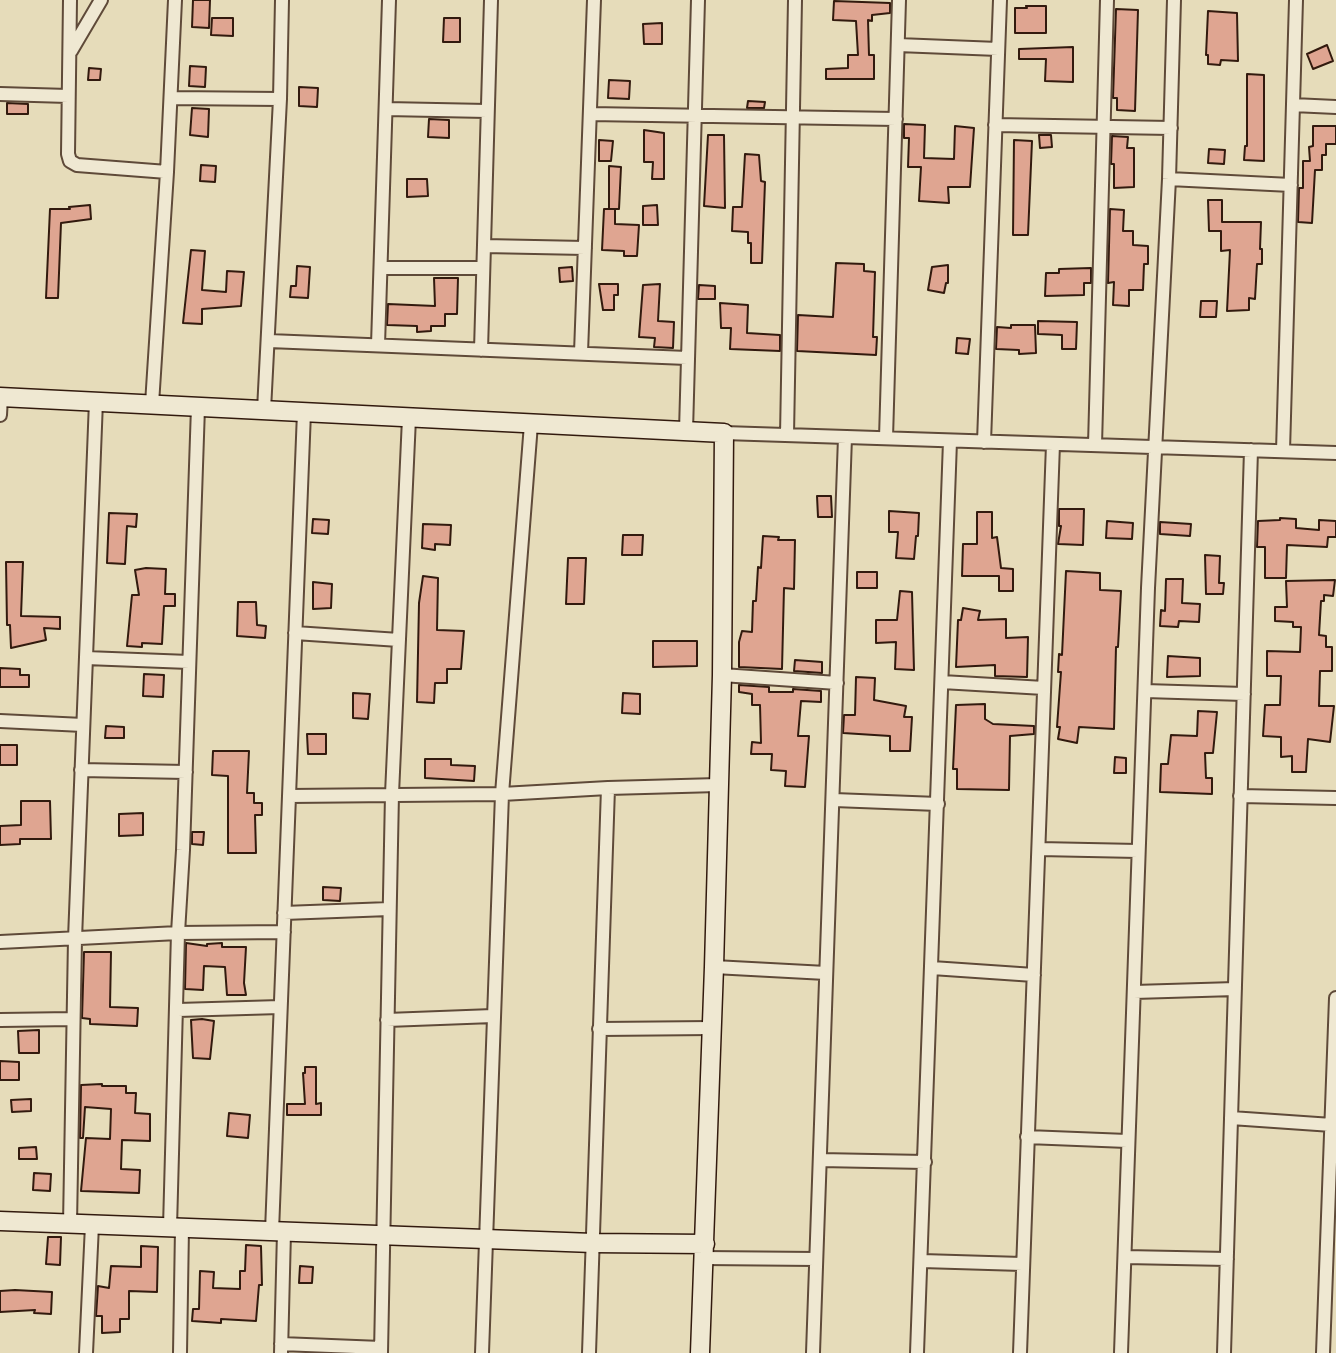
<!DOCTYPE html>
<html>
<head>
<meta charset="utf-8">
<style>
  body { margin:0 }
  canvas { display:block; background:#e6dcba }
</style>
</head>
<body>
<canvas width="1336" height="1353"></canvas>
<script>
const ctx = document.querySelector('canvas').getContext('2d');
ctx.lineJoin = 'round';
function fillPath(path, color) { ctx.fillStyle = color; ctx.fill(path, 'evenodd'); }
function stroke(path, color, width, dash) { ctx.strokeStyle = color; ctx.lineWidth = width; ctx.lineCap = dash ? 'butt' : 'round'; ctx.setLineDash(dash || []); ctx.stroke(path); }
const building = new Path2D(`
  M193,0h17l-1,28 -17,-1z
  M834,1l56,2v10l-18,2v6l-4,-1 1,35h5v24h-48v-10l22,-1v-13h10l-2,-34 -23,-1z
  M1026,6h20v27h-31v-25h12z
  M1116,9l22,1 -3,101 -18,-1v-12h-4z
  M1208,11l29,2 1,48 -17,-1 -1,5 -12,-1v-9h-2z
  M212,18h21v18l-22,-1z
  M444,18h16v24h-17z
  M662,23v21h-18l-1,-20z
  M1327,45l6,16 -20,8 -6,-15z
  M1073,47v35l-28,-1 1,-22h-27v-10z
  M190,66l16,1 -1,20 -16,-1z
  M89,68l12,1 -1,11h-12z
  M1247,74l17,1v86l-20,-1 1,-14h2z
  M609,80l21,1 -1,18 -21,-1z
  M299,87l19,1 -1,19 -18,-1z
  M748,101l17,1 -1,6h-17z
  M7,103l21,1v10h-21z
  M192,108l17,1 -1,28 -18,-2z
  M429,119l20,1v18l-21,-1z
  M904,124l21,1 -1,33 30,1 1,-33 19,2 -4,59h-22l1,16 -30,-2 2,-34h-13l1,-29h-5z
  M1313,126h23v18h-10v11h-4v15h-7l-3,53 -14,-1 1,-34h4v-27h7l-1,-14 4,-1z
  M644,130l20,3v46h-12l1,-17h-9z
  M708,135h16l1,73 -21,-2z
  M1039,135h12l1,12 -12,1z
  M1112,136l16,1 -1,11h7v39l-20,1v-24h-3z
  M599,140l14,1 -2,20h-12z
  M1014,140l18,1 -4,94h-15z
  M1209,149l16,1 -1,14 -16,-1z
  M745,154l14,1 2,26 4,1 -3,81h-11v-20h-3v-11l-16,-1 1,-24h9z
  M201,165l15,1 -1,16 -15,-1z
  M609,166l12,1 -2,42h-10z
  M407,179h20l1,17 -21,1z
  M1208,200h14v22h39l-1,27h2v15h-5l-2,35 -6,-1v12l-22,1 3,-61 -9,1v-20h-12z
  M90,205l1,14 -30,4 -3,75h-12l4,-89h20l-1,-2z
  M657,205l1,20h-15v-19z
  M604,209h11v15l24,1 -2,31h-13v-5l-22,-1z
  M1110,209l14,1 -1,21h10v14l15,1v18h-4l-1,26h-14v16l-16,-1 1,-23 -6,1z
  M191,250l14,1 -3,39 24,2 1,-21 17,1 -3,34 -39,3v15l-19,-1z
  M836,263l28,1v7l11,1 -2,65h4l-1,18 -79,-4 1,-36 35,2z
  M948,265v18h-2l-2,10 -16,-3 4,-23z
  M297,266l13,1 -2,31 -18,-1 1,-11h5z
  M572,267l1,14 -13,1 -1,-14z
  M1091,268v15h-7v12l-39,1 1,-23h13v-4z
  M434,278h24l-1,36h-12v12h-14v5l-14,1v-6l-30,-1 1,-21 47,2z
  M599,284h19v11h-4v15h-11z
  M660,284l-2,37 16,1 -1,26 -19,-1 1,-9 -16,-1 4,-52z
  M699,285l16,1v13h-17z
  M1201,301h16l-1,16h-16z
  M720,303l28,2 -1,28 33,2v16l-50,-2 1,-21h-10z
  M1038,321l39,1 -1,27h-14v-14l-24,-1z
  M1011,325h24l1,28 -17,1v-4l-23,-1 1,-22 14,1z
  M957,338l13,1 -2,15 -12,-1z
  M817,496h14l1,21h-14z
  M1059,509h25l-1,36 -25,-1 3,-18h-2z
  M889,511l30,2 -1,23h-2l-2,23 -18,-1 2,-26h-9z
  M977,512h15v26l5,-1 4,31 12,1v22h-14v-15h-37l1,-32h14z
  M109,513l28,1 -1,13 -9,-1 -2,38 -18,-1z
  M1280,518l16,1v9l23,2v-10l17,1v16h-8l-1,10 -40,-2 -1,33h-21v-31h-8l1,-26 22,-1z
  M313,519l16,1 -1,14 -16,-1z
  M1107,521l26,2 -1,16 -26,-1z
  M1160,522l31,2 -1,12 -30,-2z
  M423,524l28,1 -1,20 -15,-1v6l-13,-2z
  M623,535h20l-1,20h-20z
  M763,536l16,1 -1,3h17l-1,49 -10,-1 -2,81 -43,-2v-25l3,-11 10,1 1,-31h3l2,-34 3,1z
  M1205,555l15,1 -1,27h5l-1,11h-17z
  M568,558h18l-2,46h-18z
  M6,562h17l-2,54 39,1v12l-16,-1 2,12 -35,8 -1,-23h-3z
  M146,568l20,1 -1,25h10v12h-11l-2,38 -20,-1v4l-15,-1 5,-51h7l-4,-25z
  M1066,571l34,2v17l21,1 -3,56h-2l-2,82 -35,-2 -2,16 -19,-4 2,-12h-3l4,-55h-3l1,-18 3,1z
  M857,572h20v16h-20z
  M423,576l15,2 -1,52 27,1 -3,38h-14v14h-12l-1,20 -17,-1 2,-99z
  M1166,579h17l-1,24 18,1 -1,18 -20,-1 -1,6 -18,-1 1,-16 4,1z
  M1335,580l-2,16 -9,-1v6h-3l-2,34 7,1v11h6v24h-12l-1,35h15l-4,36 -22,-3 -2,33h-14v-16l-11,1v-20l-18,-1 2,-31h15l1,-29h-14v-25l33,1 1,-25h-8v-5l-18,-1v-14h12l-1,-26z
  M313,582l19,2 -1,24 -18,1z
  M900,591l12,1 2,78 -19,-1 1,-27 -20,1v-23h21z
  M238,602h18l1,23 9,1 -1,12 -28,-2z
  M963,608l17,3 -2,9 28,-1v19l22,-1 -1,40 -32,-1v-11l-39,2 2,-47h3z
  M653,641h44v25l-44,1z
  M1168,656l32,2v18l-33,1z
  M795,660l27,2v11l-28,-2z
  M0,668l20,1v6h9v12h-29z
  M144,674l20,1 -1,22 -20,-1z
  M856,677l19,1 -1,22 32,6 -2,11h8l-2,34h-20v-15l-47,-3 1,-18h11z
  M739,685l30,2v5h24v-3l28,2v11l-20,-1 -3,35h11l-4,51 -20,-1 1,-15 -15,-1 1,-16h-21l1,-12 9,1 -1,-38h-8v-11l-13,-2z
  M353,693l17,1 -2,25 -15,-1z
  M623,693l17,1v20l-18,-1z
  M985,704v15l8,5 41,2v8l-24,2 -1,54 -52,-1v-20h-4l3,-64z
  M1198,711l19,1 -4,41h-8l1,25h6v16l-52,-2 1,-28h7l3,-29 26,1z
  M106,726l18,1v11h-19z
  M307,734h19v20h-18z
  M0,745h17v20h-17z
  M213,751h36l-2,42h7v10h8v12h-7l1,38h-28v-77l-16,-1z
  M1115,757l11,1v15h-12z
  M425,759h26v6l24,1 -1,15 -49,-3z
  M21,801h29l1,38h-31v5l-20,1v-19l21,-1z
  M143,813v22l-24,1v-22z
  M192,832h12l-1,13 -11,-1z
  M323,887l18,1 -1,13 -17,-1z
  M186,943l21,3v-2l15,-1v4h24l-2,36 2,12h-19l-2,-28 -21,-1 -1,24 -18,-1z
  M84,952h27l-1,55 28,1 -1,18 -47,-2v-5l-8,-1z
  M202,1019l12,2 -4,38 -17,-1 -2,-38z
  M39,1030v23h-20l-1,-22z
  M0,1061l19,1v18h-19z
  M305,1067h11v37l5,-1v12h-34v-11h18l-2,-31h2z
  M102,1084v2h24v7h10l-1,20 15,1v27l-28,-1 -1,29 19,1 -1,23 -58,-2 5,-53 24,1 1,-30 -26,-2 -2,31h-3l1,-53z
  M31,1099v12l-19,1 -1,-12z
  M229,1113l21,2 -2,23 -21,-2z
  M36,1147l1,12h-18v-11z
  M34,1173l17,1 -1,17 -17,-1z
  M48,1237h13l-1,28 -14,-1z
  M246,1245l15,1 1,39h-3l-3,36 -35,-2v4l-29,-2 1,-12h6l1,-38 14,1 -1,16 27,1v-18h5z
  M141,1246l17,1 -1,45 -28,-1v28h-9v13l-18,1v-17h-6l2,-30 11,2 2,-22 30,1z
  M300,1266l13,1 -1,16h-13z
  M15,1290l37,2 -1,22 -17,-1 1,-3 -35,2v-21z`);
const street = new Path2D(`
  M70,0l-2,154 2,7 7,4 90,7
  M898,45l100,4
  M71,51l30,-51
  M0,94l68,2
  M171,98l109,1
  M1293,105l43,2
  M386,109l101,2
  M590,114l306,5
  M995,125l176,3
  M1169,179l122,6
  M484,246l101,2
  M381,268h102
  M269,341l418,17
  M378,345l11,-345
  M481,350l10,-350
  M581,353l13,-353
  M152,404l15,-232 8,-172
  M264,410l16,-311 2,-99
  M0,415l1,-18
  M686,431l12,-431
  M724,433l612,20
  M787,435l8,-435
  M886,438l13,-438
  M984,442l16,-442
  M1095,445l12,-445
  M1283,451l13,-451
  M295,633l104,7
  M86,658l103,4
  M722,675l115,8
  M942,682l102,6
  M1145,691l99,3
  M0,721l83,4
  M81,770l105,2
  M289,796l213,-2 106,-6 110,-3
  M1240,796l96,2
  M834,800l104,4
  M1039,849l99,2
  M284,913l105,-4
  M0,942l178,-9 106,-1
  M714,967l112,6
  M932,968l102,7
  M1134,992l101,-3
  M178,1010l102,-3
  M0,1020l73,-1
  M387,1020l106,-4
  M599,1029l113,-1
  M1231,1118l101,7
  M1027,1137l100,4
  M820,1160l105,2
  M70,1224l5,-285 21,-538
  M170,1227l8,-294 5,-83 15,-443
  M272,1231l32,-819
  M1125,1257l102,2
  M704,1258l112,1
  M922,1261l100,3
  M281,1344l100,4
  M86,1353l6,-128
  M180,1353l2,-125
  M281,1353l3,-121
  M381,1353l11,-559 17,-376
  M482,1353l20,-559 29,-370
  M589,1353l19,-565
  M813,1353l32,-916
  M917,1353l33,-912
  M1020,1353l33,-909
  M1121,1353l27,-765 21,-409 5,-179
  M1224,1353l27,-903
  M1323,1353l13,-355`);
const secondary = new Path2D(`
  M0,397l724,36 -2,242 -8,292 -14,386
  M0,1221l593,22 112,1`);
fillPath(building, '#dfa591');
stroke(building, '#321a0e', 2);
stroke(street, '#5f4a39', 16);
stroke(secondary, '#321a0e', 21);
stroke(street, '#efe8d2', 12);
stroke(secondary, '#efe8d2', 18);
</script>
</body>
</html>
